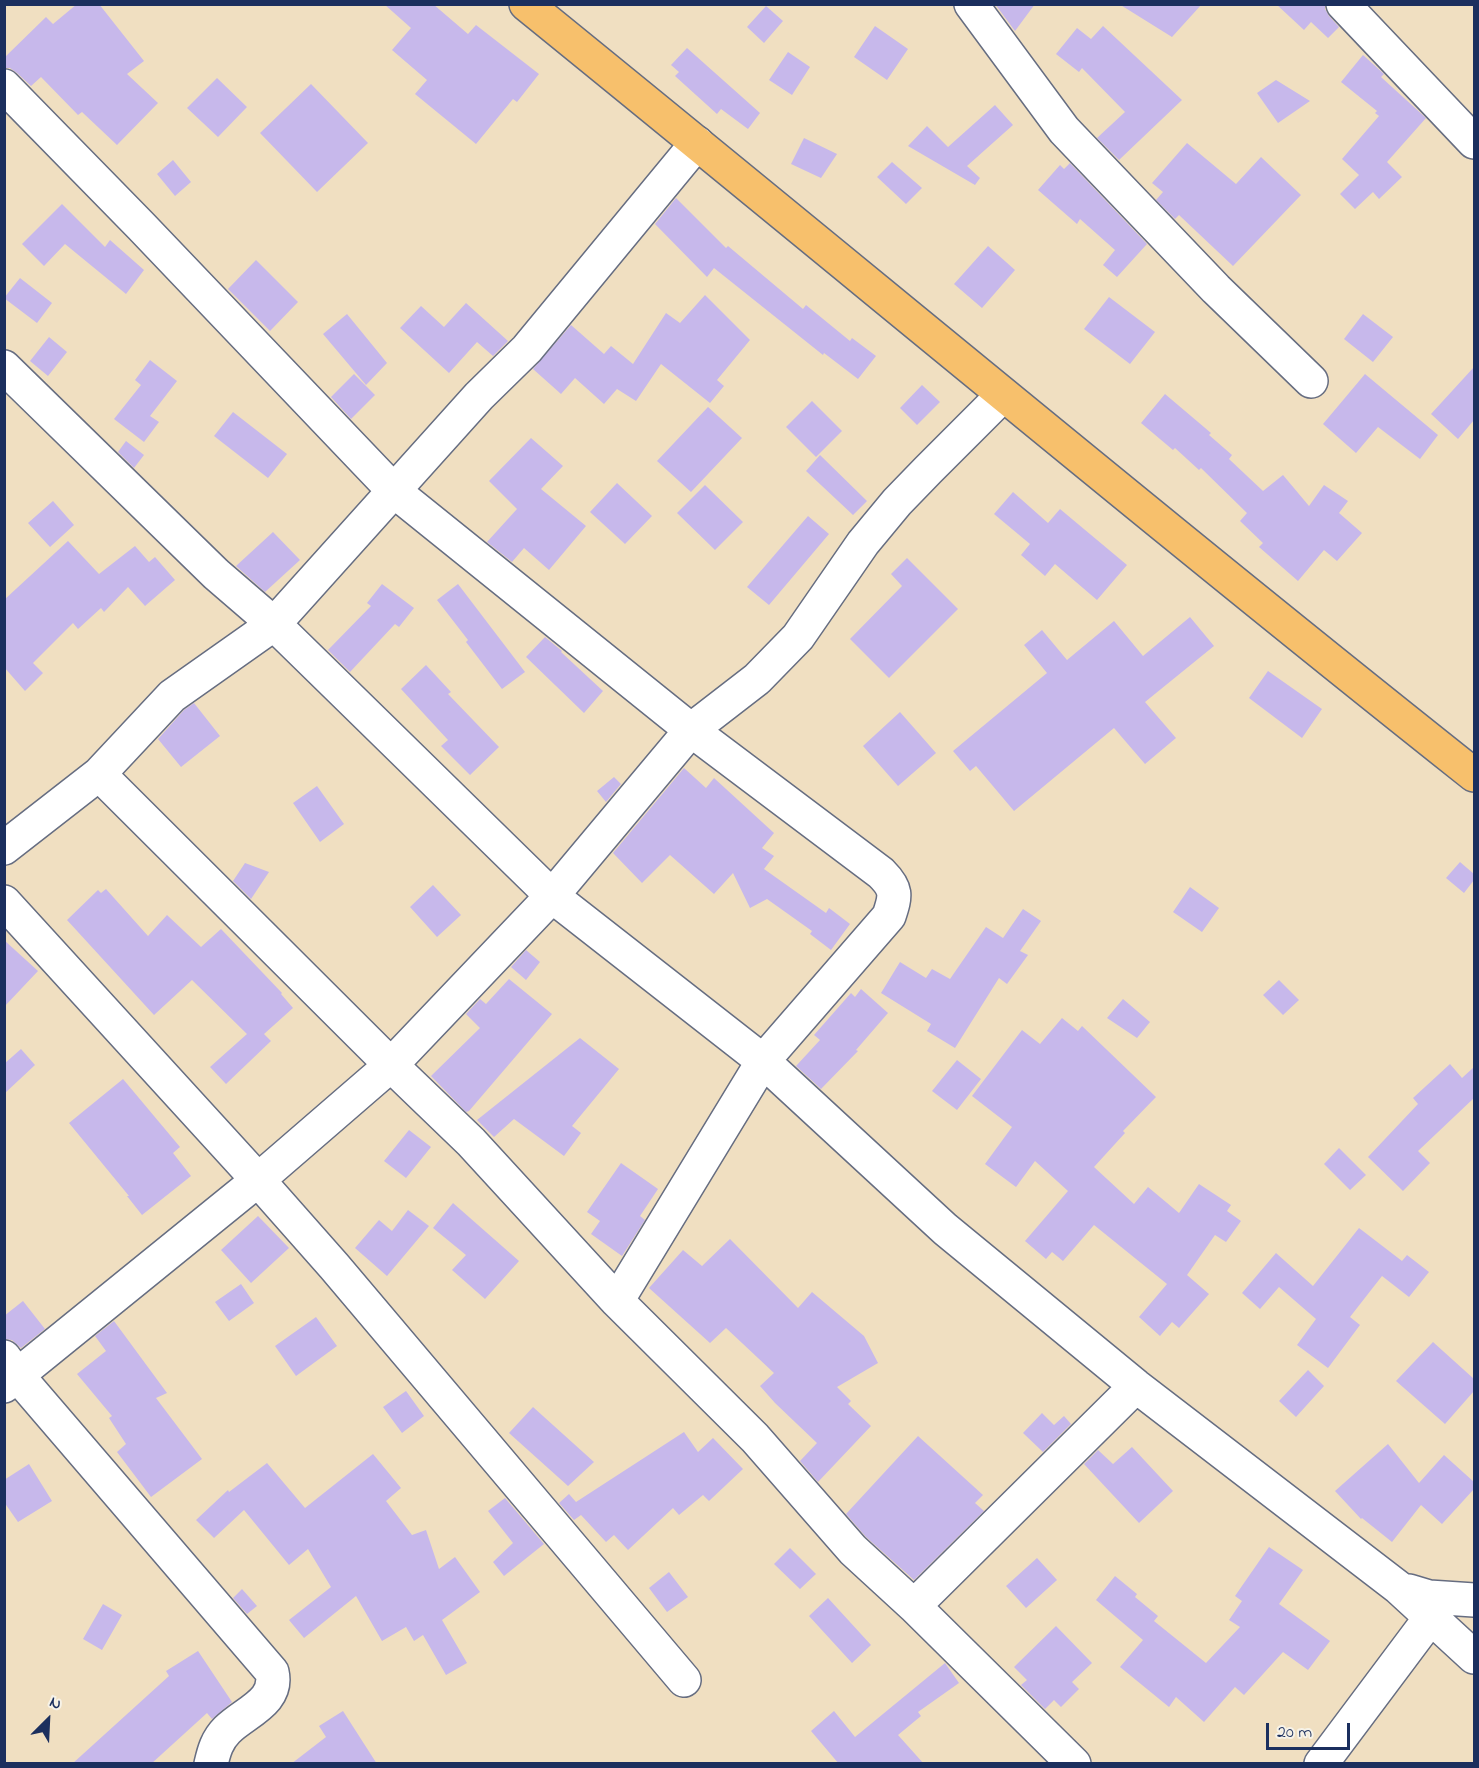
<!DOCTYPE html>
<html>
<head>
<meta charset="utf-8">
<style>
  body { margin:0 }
  #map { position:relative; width:1479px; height:1768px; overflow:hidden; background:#f0dfc1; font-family:"Indie Flower",sans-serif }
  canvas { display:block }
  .frame { position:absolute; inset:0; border:6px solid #1b2f5e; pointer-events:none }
  .north { position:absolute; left:18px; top:1690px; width:60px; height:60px; -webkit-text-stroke:4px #f7f3e8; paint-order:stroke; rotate:24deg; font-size:16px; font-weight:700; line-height:24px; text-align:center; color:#1b2f5e }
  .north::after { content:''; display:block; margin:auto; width:21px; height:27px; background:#1b2f5e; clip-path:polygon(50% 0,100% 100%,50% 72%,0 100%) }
  .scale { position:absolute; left:1266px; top:1723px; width:84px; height:27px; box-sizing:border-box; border:3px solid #1b2f5e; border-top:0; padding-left:8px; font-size:18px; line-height:21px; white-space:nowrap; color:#1b2f5e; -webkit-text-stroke:4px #f7f3e8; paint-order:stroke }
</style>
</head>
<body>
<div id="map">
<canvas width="1479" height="1768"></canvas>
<div class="frame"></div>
<div class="north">N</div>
<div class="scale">20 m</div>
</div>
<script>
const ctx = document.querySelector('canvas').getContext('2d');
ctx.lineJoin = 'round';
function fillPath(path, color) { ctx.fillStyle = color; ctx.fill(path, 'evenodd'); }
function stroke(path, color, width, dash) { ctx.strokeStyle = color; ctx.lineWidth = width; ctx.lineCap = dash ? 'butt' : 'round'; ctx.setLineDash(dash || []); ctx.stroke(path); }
const building = new Path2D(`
  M77,4h22l45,57 -17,13 31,29 -41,42 -35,-33 -4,3 -37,-38 -10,9 -14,-13 -7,-5h-6v-10l42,-41 7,7z
  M384,4h49l35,30 8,-9 63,49 -22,28 -4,-3 -37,45 -61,-50 12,-14 -35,-30 19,-22z
  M995,4h40l-20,27z
  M1119,4h83l-30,33z
  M1276,4h49v5l4,7 10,11 -11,11 -17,-16 -7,8z
  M766,6l17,15 -19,22 -17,-16z
  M875,26l33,23 -21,31 -33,-23z
  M1103,26l79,74 -63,60 -22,-22 28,-26 -43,-44 -3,4 -23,-18 21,-26 14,11z
  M687,48l73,65 -12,16 -27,-20 -4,5 -42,-38 4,-4 -8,-7z
  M788,52l22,15 -18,28 -23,-15z
  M1363,55l21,19 -3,3 45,41 -39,44 15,15 -23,22 -6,-7 -18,17 -15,-15 19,-19 -17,-16 37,-43 -4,-3 2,-2 -36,-29z
  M217,78l30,29 -29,30 -31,-29z
  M1276,80l34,21 -32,22 -21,-30z
  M311,84l57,59 -51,49 -57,-59z
  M995,105l18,20 -46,41 13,12 -5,7 -67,-39 19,-20 21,21z
  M804,138l33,16 -16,24 -30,-14z
  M1187,143l49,41 25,-27 40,38 -68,71 -54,-51 -4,4 -19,-19 7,-8 -11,-9z
  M173,160l18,22 -16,14 -18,-22z
  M892,162l30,26 -16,16 -29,-27z
  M1070,163l77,81 -30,33 -14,-12 12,-15 -35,-31 -3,5 -39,-34 22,-25 4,4z
  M676,198l50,50 2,-2 75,63 3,-4 44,36 2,-3 24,18 -18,23 -34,-26 -1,2 -109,-87 -7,9 -52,-53z
  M62,204l43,43 5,-7 34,30 -18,24 -61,-50 -21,22 -22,-22z
  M988,246l27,24 -33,38 -28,-24z
  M256,260l42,42 -28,29 -42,-42z
  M20,278l32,25 -15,20 -33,-25z
  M705,295l45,45 -33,40 7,6 -14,17 -49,-39 -25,37 -19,-12 -13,15 -29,-26 -14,16 -28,-25 38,-44 33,29 7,-8 22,18 33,-51 14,10z
  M1109,297l46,35 -25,32 -46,-35z
  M466,303l42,38 -15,15 -16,-14 -28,31 -49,-45 21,-22 23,21z
  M347,314l40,49 -21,22 -43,-51z
  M1363,314l30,23 -20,25 -29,-23z
  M49,337l18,15 -19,24 -18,-15z
  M150,360l27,21 -27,35 9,6 -15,20 -30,-23 27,-34 -6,-5z
  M1474,367v53l-16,19 -27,-25z
  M354,374l21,21 -24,24 -20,-22z
  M1365,374l73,61 -18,24 -42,-32 -22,26 -33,-29z
  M922,385l18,17 -23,23 -17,-17z
  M1165,394l46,39 -2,2 23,20 -3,4 34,32 20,-16 26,31 15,-21 24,16 -9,12 23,20 -25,28 -13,-11 -26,31 -39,-34 4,-4 -23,-22 7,-8 -46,-45 -2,2 -24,-22 -2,2 -32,-27z
  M812,401l30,30 -26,26 -30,-30z
  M708,407l34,31 -51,54 -34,-31z
  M233,412l54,42 -19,24 -54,-42z
  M531,438l32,28 -22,23 45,37 -37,44 -25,-22 -12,14 -25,-20 30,-33 -28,-28z
  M126,441l18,14 -10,13 -16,-16z
  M820,455l47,46 -14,14 -47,-44z
  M617,483l35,33 -27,28 -35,-32z
  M705,485l38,37 -28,28 -38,-37z
  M1013,492l35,31 12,-14 67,56 -30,35 -42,-36 -10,12 -24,-21 9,-11 -36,-30z
  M53,501l21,24 -24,22 -22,-24z
  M808,516l21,18 -60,71 -22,-18z
  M273,532l27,28 -35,32 -29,-26z
  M68,541l31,33 36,-28 14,16 6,-5 20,23 -30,26 -17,-19 -24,25 -3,-4 -23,21 -5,-6 -40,40 10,10 -18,18 -21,-24v-67z
  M907,558l51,51 -69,69 -39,-39 52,-53 -11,-12z
  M382,584l32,24 -15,19 -4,-3 -45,48 -22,-22 43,-44 -4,-3z
  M458,584l67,88 -23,17 -36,-47 2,-2 -31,-40z
  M1190,617l24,29 -69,56 31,36 -31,26 -31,-36 -100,83 -38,-45 -6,5 -17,-20 94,-78 -23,-28 18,-15 25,30 47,-39 29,35z
  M545,637l17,14 -1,1 42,39 -19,22 -58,-56z
  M426,665l25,27 -3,2 51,53 -29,28 -29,-29 7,-6 -47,-51z
  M1268,671l54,38 -20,29 -53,-40z
  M194,703l26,33 -39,31 -23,-28 26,-29z
  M900,712l36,41 -38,33 -35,-40z
  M684,768l22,20 8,-10 60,55 -12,15 12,8 -10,13 62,44 3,-5 21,16 -19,26 -21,-16 2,-3 -45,-32 -17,9 -17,-35 -19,21 -44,-39 -28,28 -29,-30z
  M614,777l7,7 -15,18 -9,-11z
  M317,786l27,38 -24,18 -27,-39z
  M1460,862l14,12v6l-10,13 -18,-15z
  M245,863l24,9 -18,27 -18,-18z
  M433,885l28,30 -24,22 -27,-30z
  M1190,887l29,21 -17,24 -29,-20z
  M106,889l42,47 19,-21 34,32 20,-18 61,64 -1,1 12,14 -29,26 7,7 -45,43 -16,-17 37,-33 -55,-54 -38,35 -87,-95 31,-30 3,3z
  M1023,909l18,12 -21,30 8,4 -21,29 -8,-6 -44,70 -28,-17 4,-7 -50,-31 19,-31 26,16 6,-9 18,10 36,-52 17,11z
  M4,940l34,31 -34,36z
  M526,950l14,12 -14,18 -15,-13z
  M509,979l43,35 -83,97 -3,1 -35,-36 49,-48 -14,-14 14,-15 6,5z
  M1279,980l20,20 -16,15 -20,-20z
  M861,989l27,24 -32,37 2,1 -37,38 -25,-23 24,-26 -6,-5 37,-42 4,4z
  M1123,999l27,23 -13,16 -30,-20z
  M1062,1018l16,13 4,-5 74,71 -33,34 2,2 -31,34 40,37 14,-17 31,26 20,-29 32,21 -4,6 14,10 -15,21 -11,-7 -28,40 22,19 -30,34 -7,-6 -12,14 -21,-19 28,-33 -73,-59 -31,36 -11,-9 -6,7 -21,-18 43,-50 -33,-30 -19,26 -31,-23 27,-37 -40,-31 50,-66 18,14z
  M580,1038l39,31 -47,57 9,7 -17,23 -50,-37 -20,18 -17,-17z
  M21,1049l14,16 -31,29v-30z
  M957,1060l24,19 -24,31 -25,-19z
  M1450,1064l12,14 12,-11v31l-56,53 12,12 -27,28 -35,-34 50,-53 -5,-6z
  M123,1079l57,68 -7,6 18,23 -49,39 -15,-19h2l-60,-73z
  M409,1130l22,17 -25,31 -22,-17z
  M1339,1148l27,27 -16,15 -26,-26z
  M621,1163l37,26 -18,27 5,4 -23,36 -31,-22 9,-13 -13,-9z
  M453,1203l66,58 -34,38 -33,-29 14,-15 -33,-27z
  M408,1210l21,16 -42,50 -32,-28 24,-28 13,11z
  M258,1216l31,32 -38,35 -30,-33z
  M1359,1228l43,33 5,-6 22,17 -20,25 -27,-21 -32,41 10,8 -32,43 -31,-23 19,-26 -37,-32 -19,22 -18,-16 34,-40 37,33z
  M730,1239l68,69 14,-16 52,44 14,27 -41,24 14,14 -3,3 23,22 -53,56 -18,-21 17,-18 -42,-40 -15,-17 14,-13 -48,-45 -16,15 -61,-55 34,-38 19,16z
  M241,1284l13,19 -25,18 -14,-19z
  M23,1301l22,28 -24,19 -9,-8 -8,-1v-23z
  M316,1317l21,29 -41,30 -21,-30z
  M114,1321l53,72 -11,5 46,61 -51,38 -34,-45 9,-8 -17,-26 3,-2 -35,-42 29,-23 -11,-15z
  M1433,1342l41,37v12l-29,33 -49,-43z
  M1308,1370l16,16 -28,31 -17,-16z
  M406,1391l18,25 -22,17 -19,-26z
  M533,1407l61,55 -26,24 -59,-53z
  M1042,1413l12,12 10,-9 7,8 -28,28 -20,-19z
  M684,1432l14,20 15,-14 30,31 -34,32 -6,-6 -24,20 -6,-7 -45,42 -14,-15 -8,7 -25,-27 -7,5 -15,-17 10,-9 7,8z
  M918,1436l65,59 -8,8 9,8 -70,69 -48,-43 -20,-23z
  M1388,1444l31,39 25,-28 30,27v7l-32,35 -21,-19 -29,37 -30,-24 -1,1 -26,-28z
  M1132,1447l41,44 -34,32 -55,-59 14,-14 15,14z
  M373,1454l28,34 -15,13 26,34 14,-5 13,39 16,-12 25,35 -38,28 25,43 -21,12 -23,-40 -9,6 -8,-14 -24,14 -26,-45 -52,42 -15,-18 42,-33 -23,-38 -19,16 -45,-55 -30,28 -18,-18 32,-30 1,2 38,-29 38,45z
  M29,1464l23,37 -34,21 -14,-20v-22z
  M505,1498l39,46 -40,32 -11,-14 20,-19 -25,-32z
  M1269,1547l34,23 -24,34 51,37 -22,29 -25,-18 -39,43 -9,-8 -31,35 -28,-25 -7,10 -49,-40 23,-27 -47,-40 19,-24 22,18 -2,3 23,19 -4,5 52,42 34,-36 -11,-7 13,-19 -7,-5z
  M790,1548l26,26 -16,15 -26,-25z
  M1037,1558l20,22 -31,28 -20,-22z
  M669,1572l19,25 -21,15 -18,-24z
  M242,1589l15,17 -10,8 -14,-16z
  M828,1598l43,47 -19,18 -43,-47z
  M103,1604l19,11 -20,35 -19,-11z
  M1056,1626l36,37 -20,19 7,7 -18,18 -7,-7 -9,9 -24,-24 6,-5 -13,-13z
  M198,1651l34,51 -20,17 -5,-6 -56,51h-79l97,-88 -3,-5z
  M945,1663l14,20 -41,29 3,4 -23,19 26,29h-85l-28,-33 23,-20 21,26z
  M343,1711l34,53h-86l35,-27 -7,-11z`);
const minor = new Path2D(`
  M971,4l93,126 152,159 95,92
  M1343,4l131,138
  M4,86l137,140 253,265 297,239 190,143c16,16 15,22 8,43l-126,145 -146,240
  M4,367l212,207 58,50 278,272 211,165 182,168 191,157 263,202 75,69
  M99,774l292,291 80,77 146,159 138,137 98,112 61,56 160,158
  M4,848l95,-74 73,-78 102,-72 205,-228 48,-47 170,-206
  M4,902l254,278 76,86 350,414
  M4,1357l13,18 255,297c7,30 -27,40 -45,58 -10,10 -13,21 -16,34
  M4,1386l254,-206 133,-115 161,-169 139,-166 66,-51 41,-42 65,-94 34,-41 31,-32 75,-75
  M1409,1591l20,6 45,3
  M914,1606l222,-220
  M1321,1764l110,-147 -2,-20`);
const trunk = new Path2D(`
  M526,4c317,257 629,518 948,771`);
fillPath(building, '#c7b8eb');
stroke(minor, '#666d81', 36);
stroke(trunk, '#666d81', 36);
stroke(minor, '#fff', 33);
stroke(trunk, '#f7c06c', 33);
</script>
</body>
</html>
